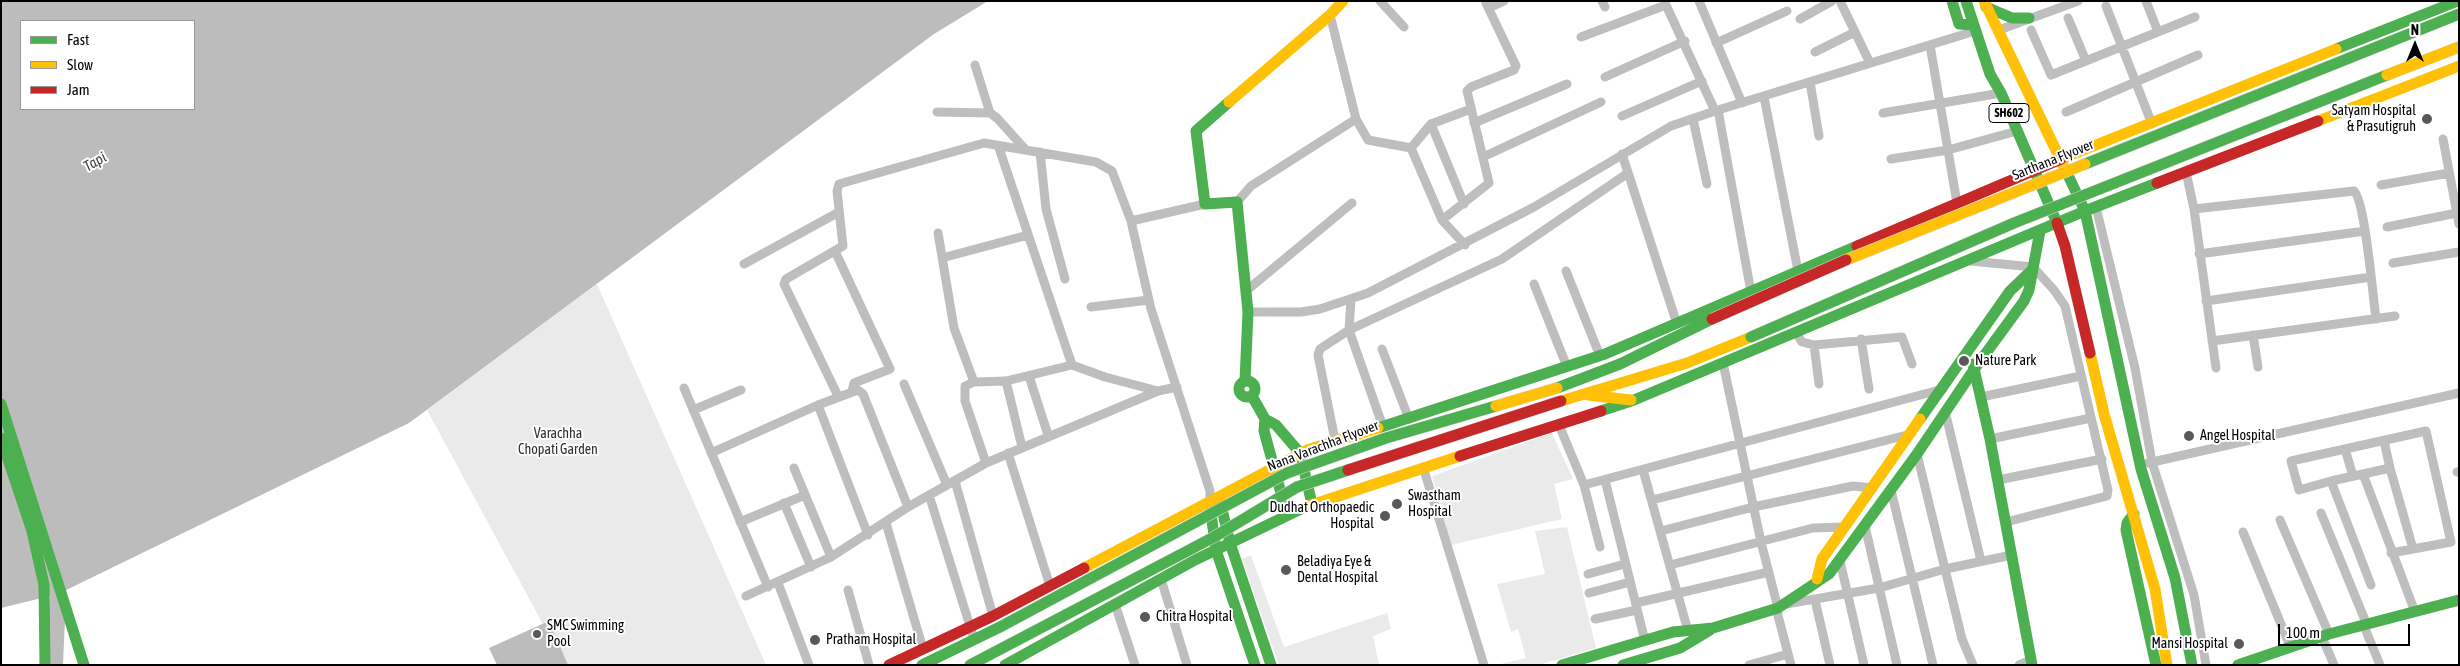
<!DOCTYPE html>
<html>
<head>
<meta charset="utf-8">
<style>
  body { margin:0 }
  #map { position:relative; width:2460px; height:666px; overflow:hidden; background:#fff; font-family:"Asap Condensed",sans-serif }
  canvas { display:block }
  .frame { position:absolute; inset:0; border:2px solid #000; pointer-events:none }
  .legend { position:absolute; left:20px; top:20px; width:175px; height:90px; box-sizing:border-box; background:#fff; border:1px solid #999; margin:0; padding:6px 9px; list-style:none; font-size:15px; color:#000 }
  .legend li { display:flex; align-items:center; gap:10px; height:25px }
  .legend b { width:25px; border:1px solid #999 }
  .north { position:absolute; left:2390px; top:20px; width:50px; height:50px; -webkit-text-stroke:4px #fff; paint-order:stroke; rotate:0deg; font-size:14px; font-weight:700; line-height:20px; text-align:center; color:#000 }
  .north::after { content:''; display:block; margin:auto; width:18px; height:22px; background:#000; clip-path:polygon(50% 0,100% 100%,50% 72%,0 100%) }
  .scale { position:absolute; left:2278px; top:624px; width:132px; height:22px; box-sizing:border-box; border:2px solid #000; border-top:0; padding-left:6px; font-size:15px; line-height:18px; white-space:nowrap; color:#000; -webkit-text-stroke:4px #fff; paint-order:stroke }
</style>
</head>
<body>
<div id="map">
<canvas width="2460" height="666"></canvas>
<div class="frame"></div>
<ul class="legend">
<li><b style="height:6px;background:#4caf50"></b>Fast</li>
<li><b style="height:6px;background:#ffc107"></b>Slow</li>
<li><b style="height:6px;background:#c62828"></b>Jam</li>
</ul>
<div class="north">N</div>
<div class="scale">100 m</div>
</div>
<script>
const ctx = document.querySelector('canvas').getContext('2d');
ctx.lineJoin = 'round';
function fillPath(path, color) { ctx.fillStyle = color; ctx.fill(path, 'evenodd'); }
function stroke(path, color, width, dash) { ctx.strokeStyle = color; ctx.lineWidth = width; ctx.lineCap = dash ? 'butt' : 'round'; ctx.setLineDash(dash || []); ctx.stroke(path); }
function write(font, color, halo, rows, align = 'center') {
  ctx.font = font + ' "Asap Condensed",sans-serif'; ctx.lineWidth = 4; ctx.setLineDash([]); ctx.textBaseline = 'middle'; ctx.strokeStyle = halo; ctx.fillStyle = color; for (const [text, x, y, turn = 0] of rows) {
    ctx.save(); ctx.translate(x, y); ctx.rotate((+turn || 0) * Math.PI / 180); ctx.textAlign = isNaN(turn) ? turn : align; if (halo) ctx.strokeText(text, 0, 0); ctx.fillText(text, 0, 0); ctx.restore();
  }
}
const green = new Path2D(`
  M597,284l169,381h-201l-138,-255z
  M1552,433l21,46 -19,5 8,35 -111,26 -19,-69z
  M1567,527l29,121 -57,17h-42l29,-7 -8,-29 -7,3 -14,-48 48,-10 -10,-43z
  M1251,555l33,92 103,-34 4,16 -18,7 6,29h-100l-37,-106z`);
const water = new Path2D(`
  M1,1h987l-54,33 -525,389 -351,171 -57,14zM21,21h173v88h-173z
  M549,621l19,44h-71l-8,-17z`);
const river = new Path2D(`
  M55,665l3,-71`);
const street = new Path2D(`
  M1380,1l24,26
  M1602,1l3,6
  M1699,1l43,102
  M1840,1l30,62
  M2146,1l12,31
  M2106,6l46,118
  M1489,8l15,-7
  M1330,15l26,104 12,21 43,8 31,72 23,25
  M2068,18l18,43
  M1800,19l32,-18
  M1999,30l79,-29
  M2031,30l20,45 144,-58
  M1581,37l85,-32 49,106
  M1716,43l71,-32
  M1930,45l27,158
  M1815,52l40,-20
  M975,65l15,48
  M1605,77l80,-36
  M1810,82l9,54
  M1764,97l34,174
  M1718,110l33,182
  M937,112l53,1 7,5 28,31
  M2066,112l132,-57
  M1883,113l118,-20
  M1622,116l80,-35
  M1693,119l14,65
  M1474,123l93,-39
  M1431,124l33,80
  M2443,139l16,85
  M998,145l74,220
  M1411,148l20,-24 40,-15
  M1040,152l6,57 19,70
  M1622,154l55,170
  M1483,157l118,-55
  M1891,159l57,-9 69,-19
  M2186,172l8,37 22,159
  M2381,185l68,-12
  M1237,202l14,-16 105,-67
  M2096,207l39,161 17,94 42,133 12,70
  M2194,209l160,-18c11,9 19,107 22,128
  M1442,220l47,-37 -22,-92 4,-4 43,-17 2,-4 -30,-63
  M1131,221l74,-17
  M2387,227l70,-14
  M938,233l16,95 20,54 32,-1 66,-16 33,12 53,14
  M835,251l55,118 -36,14 -2,8
  M2199,254l166,-23
  M942,258l86,-23
  M1971,261l62,6 21,23 11,16 43,184 -1,6 -101,26
  M2393,263l66,-11
  M744,264l95,-52
  M1566,271l34,85
  M1534,284l33,83
  M1246,291l106,-88
  M1351,299l-2,31 34,97
  M2206,301l165,-24
  M1091,307l58,-7
  M1248,312h53l19,-3 48,-16 166,-86 137,-81 47,-16 257,-79
  M1796,333l6,9 12,3 88,-8 10,27
  M2253,335l5,32
  M1861,339l8,50
  M2212,341l183,-25
  M1814,345l5,39
  M1382,349l27,70
  M1723,363l38,179 17,66
  M1029,376l19,59
  M1006,381l16,66
  M974,382l-9,4v15l21,62
  M904,384l43,101
  M684,388l84,199
  M838,396l-54,-112 2,-5 57,-33 -6,-55 2,-7 145,-41 112,19 16,9 19,50 20,88 59,182v11
  M1981,397l100,-21
  M818,405l50,130
  M693,410l48,-20
  M1945,411l36,150
  M1559,425l25,60 16,62
  M1990,439l101,-21
  M1335,440l-17,-85 2,-6 29,-19 153,-71 126,-86
  M2384,441l6,27
  M2345,449l8,27
  M711,453l107,-48 40,-15 5,4 45,113
  M1008,453l42,133
  M1917,454l45,185 11,26
  M2148,463l311,-70
  M1423,467l61,198
  M794,468l37,89
  M1643,470l45,161
  M2457,472h2
  M2363,474l27,-6 23,81
  M1605,480l40,161
  M1998,480l104,-21
  M955,481l38,135
  M2331,481l-32,9 -8,-29 135,-30 25,111 -60,11
  M1584,485l359,-96
  M1891,490l42,175
  M929,495l45,144
  M1652,500l259,-66
  M784,503l27,64
  M2321,513l46,112
  M2280,520l49,114
  M740,522l65,-27
  M886,523l37,126
  M1865,526l32,139
  M1661,531l92,-24 100,-21 20,2
  M2243,532l47,114
  M1840,561l24,104
  M1670,565l143,-37 31,-1
  M1588,574l37,-10
  M1161,579l26,86
  M778,583l31,82
  M2371,585l-40,-104 32,-7 52,138
  M848,590l21,75
  M1589,593l41,-11
  M746,596l85,-39 77,-50 78,-44 172,-72 19,-4
  M1815,600l15,65
  M1636,603l133,-31
  M1115,604l20,61
  M1786,604l93,-16 66,-19 67,-14
  M1776,608l15,57
  M1595,619l42,-9
  M2364,626l16,39
  M2322,637l12,28
  M1749,665l39,-11
  M2019,665l12,-5`);
const fast = new Path2D(`
  M1952,1l7,23 14,1
  M1966,1l24,73 11,19 56,130
  M1986,7l26,11h17
  M2336,49l122,-48
  M1229,102l-33,29 9,73 32,-2 11,110 -3,69
  M2157,183l-72,28 56,258 34,109 17,87
  M1973,364l17,75 42,226
  M1239 389a8 8 0 1 1 16 0a8 8 0 1 1-16 0Z
  M1557,388l63,-24 92,-45
  M1252,396l13,23 11,6 24,28 12,51
  M1,404l83,261
  M1601,411l33,-11 451,-189 -19,-40
  M1265,419l-1,12 23,84
  M1920,419l90,-128 22,-21
  M1378,428l227,-74 252,-108
  M1,438l31,93 12,54 1,80
  M1220,501l10,42 41,122
  M1210,506l6,44 39,115
  M2134,514l-7,9 -1,7 30,135
  M922,665l78,-38
  M1005,665l190,-105 110,-53
  M1562,665l111,-33 40,-4 65,-20 51,-34 88,-120 58,-86 49,-67 5,-11 11,-59
  M1623,665l57,-17 30,-18
  M2238,665l91,-31 130,-34`);
const slow = new Path2D(`
  M1984,1l82,170
  M1229,102l101,-87 13,-14
  M2318,121l141,-55
  M2061,159l275,-110
  M2090,353l14,61 51,175 12,76
  M1588,395l43,5
  M1561,401l126,-38 64,-26
  M1305,507l155,-51
  M1084,568l223,-118 71,-22
  M1817,579l5,-20 98,-140`);
const jam = new Path2D(`
  M2157,183l161,-62
  M2057,223l8,23 25,107
  M1857,246l204,-87
  M1460,456l141,-45
  M889,665l104,-49 91,-48`);
const fastBridge = new Path2D(`
  M2085,164l374,-150
  M1751,337l263,-114 373,-148
  M1000,627l287,-154 99,-35 110,-32
  M970,665l244,-128 83,-50 51,-17`);
const slowBridge = new Path2D(`
  M2387,75l72,-28
  M1846,260l239,-96
  M1496,406l61,-18`);
const jamBridge = new Path2D(`
  M1712,319l134,-59
  M1348,470l213,-69`);
const markers = [
  [2427,119,6,"#595959"],
  [1964,361,6,"#595959"],
  [2189,436,6,"#595959"],
  [1397,504,6,"#595959"],
  [1385,516,6,"#595959"],
  [1286,570,6,"#595959"],
  [1145,617,6,"#595959"],
  [537,634,5,"#595959"],
  [815,640,6,"#595959"],
  [2239,644,6,"#595959"]
];
const shields = [
  [2009,113,40]
];
const shieldNames = [
  ["SH602",2009,113]
];
const poiNames = [
  ["Satyam Hospital",2416,111,"right"],
  ["& Prasutigruh",2416,127,"right"],
  ["Nature Park",1975,361],
  ["Angel Hospital",2200,436],
  ["Swastham",1408,496],
  ["Hospital",1408,512],
  ["Dudhat Orthopaedic",1374,508,"right"],
  ["Hospital",1374,524,"right"],
  ["Beladiya Eye &",1297,562],
  ["Dental Hospital",1297,578],
  ["Chitra Hospital",1156,617],
  ["SMC Swimming",547,626],
  ["Pool",547,642],
  ["Pratham Hospital",826,640],
  ["Mansi Hospital",2228,644,"right"]
];
const streetNames = [
  ["Sarthana Flyover",2053,160,-22],
  ["Nana Varachha Flyover",1323,446,-21]
];
const parkNames = [
  ["Varachha",558,434],
  ["Chopati Garden",558,450]
];
const waterNames = [
  ["Tapi",95,162,-30]
];
fillPath(green, '#eaeaea');
fillPath(water, '#bcbcbc');
stroke(river, '#bcbcbc', 16);
stroke(street, '#bebebe', 9);
stroke(fast, '#4caf50', 11);
stroke(slow, '#ffc107', 11);
stroke(jam, '#c62828', 11);
stroke(fastBridge, '#dbdbdb', 12, []);
stroke(slowBridge, '#dbdbdb', 12, []);
stroke(jamBridge, '#dbdbdb', 12, []);
stroke(fastBridge, '#4caf50', 11);
stroke(slowBridge, '#ffc107', 11);
stroke(jamBridge, '#c62828', 11);
for (const [x, y, r, color] of markers) { const dot = new Path2D(); dot.arc(x, y, r, 0, 2 * Math.PI); ctx.fillStyle = color; ctx.fill(dot); stroke(dot, '#fff', 2); }
for (const [x, y, w] of shields) { const box = new Path2D(); box.roundRect(x - w / 2, y - 9.5, w, 19, 4); ctx.fillStyle = '#fff'; ctx.fill(box); stroke(box, '#000', 1); }
write('bold 12px', '#000', null, shieldNames);
write('14px', '#000', '#fff', poiNames, 'left');
write('14px', '#000', '#fff', streetNames);
write('14px', '#303030', '#fff', parkNames);
write('italic 15px', '#414141', '#fff', waterNames);
</script>
</body>
</html>
